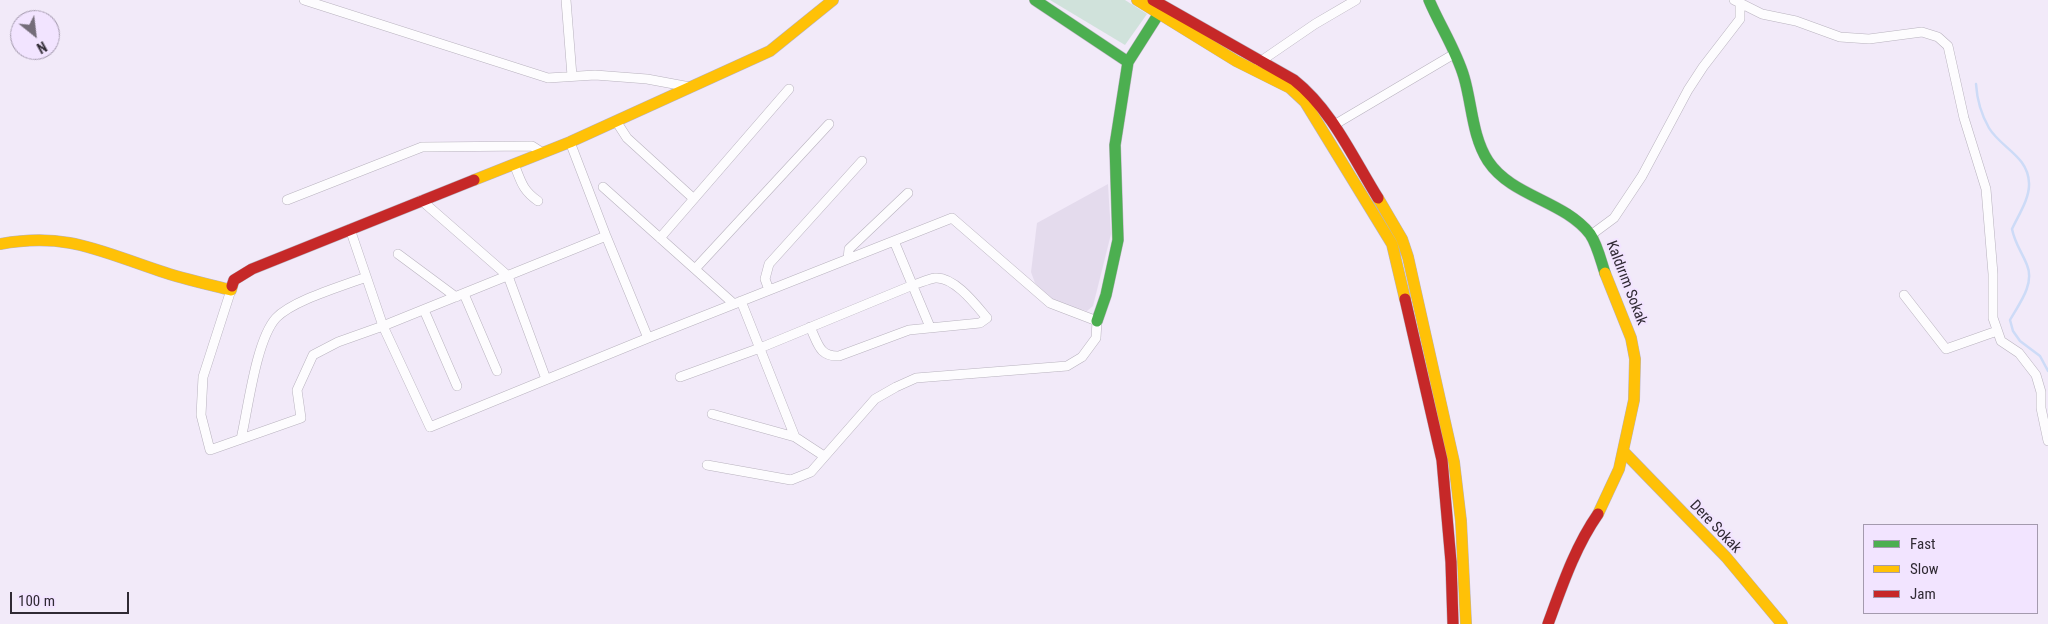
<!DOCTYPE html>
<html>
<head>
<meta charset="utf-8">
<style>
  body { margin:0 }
  #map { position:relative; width:2048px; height:624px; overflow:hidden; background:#f2eaf9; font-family:"Roboto Condensed",sans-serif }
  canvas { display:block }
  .legend { position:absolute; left:1863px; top:524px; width:175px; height:90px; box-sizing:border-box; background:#f2e4ff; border:1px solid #a49aae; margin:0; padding:6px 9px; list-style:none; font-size:15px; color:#302a34 }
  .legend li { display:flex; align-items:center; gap:10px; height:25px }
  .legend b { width:25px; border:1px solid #a49aae }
  .north { position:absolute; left:10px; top:10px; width:50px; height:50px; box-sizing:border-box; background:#f2e4ff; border:1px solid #a49aae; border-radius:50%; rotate:151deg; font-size:14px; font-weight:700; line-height:20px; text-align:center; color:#302a34 }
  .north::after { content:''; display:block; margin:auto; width:18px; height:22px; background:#746d79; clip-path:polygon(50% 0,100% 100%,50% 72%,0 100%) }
  .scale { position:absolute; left:10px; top:592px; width:119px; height:22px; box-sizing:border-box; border:2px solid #302a34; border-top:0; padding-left:6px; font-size:15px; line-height:18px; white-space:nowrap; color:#302a34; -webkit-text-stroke:4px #f2e4ff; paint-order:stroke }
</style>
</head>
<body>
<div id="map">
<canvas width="2048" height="624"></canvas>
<ul class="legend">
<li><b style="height:6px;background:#4caf50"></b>Fast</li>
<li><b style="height:6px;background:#ffc107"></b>Slow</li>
<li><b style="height:6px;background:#c62828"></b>Jam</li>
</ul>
<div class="north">N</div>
<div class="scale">100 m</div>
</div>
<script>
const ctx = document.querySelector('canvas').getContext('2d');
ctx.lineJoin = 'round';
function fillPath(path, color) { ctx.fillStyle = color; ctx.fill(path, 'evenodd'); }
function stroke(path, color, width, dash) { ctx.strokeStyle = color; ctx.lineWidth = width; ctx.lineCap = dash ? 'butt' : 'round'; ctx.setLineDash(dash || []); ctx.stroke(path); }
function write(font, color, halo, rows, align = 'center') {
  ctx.font = font + ' "Roboto Condensed",sans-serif'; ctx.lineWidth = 4.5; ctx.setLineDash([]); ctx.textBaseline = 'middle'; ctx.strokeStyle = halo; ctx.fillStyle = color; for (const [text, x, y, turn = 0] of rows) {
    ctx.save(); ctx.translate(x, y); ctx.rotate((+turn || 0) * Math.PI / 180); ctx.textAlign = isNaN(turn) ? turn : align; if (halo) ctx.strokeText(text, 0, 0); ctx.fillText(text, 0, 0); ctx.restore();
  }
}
const education = new Path2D(`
  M1108,184l3,50 -18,72 -6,5 -33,-9 -19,-19 -4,-11 6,-49z`);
const green = new Path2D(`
  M1050,0h75l22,14 -22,31z`);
const stream = new Path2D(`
  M1976,84c1,16 5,30 13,44 12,20 39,28 40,55 1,15 -11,33 -17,46 3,15 10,23 15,36 8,19 -8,39 -17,55l3,11 7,10 20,15 8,15`);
const street = new Path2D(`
  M304,0l244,78 47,-3 52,4 43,8
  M566,0l6,76
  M1734,0l28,14 34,7 44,16 29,2 53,-7 16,5 10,9 16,72 22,71 7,85v44l8,23 18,12 17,22 5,17v16l7,33
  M1259,65l2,-4 54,-37 41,-24
  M616,121l11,17 67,61
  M1334,125l120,-71
  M570,142l36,94
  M514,164c7,17 8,26 24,37
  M603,187l131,117
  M287,200l135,-53 110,-1 11,7
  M421,200l87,76 38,103
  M350,229l33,97 47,101 218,-89
  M1591,235l23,-17 28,-42 46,-86 15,-23 37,-48v-15
  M660,238l129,-149
  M894,241l36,86
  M398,254l58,43
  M848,259l1,-10 59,-56
  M695,269l134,-145
  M231,290l-28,87 -2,38 9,35 91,-32 -4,-28 16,-35 25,-13 45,-16 223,-90 42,102 304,-120 98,85 47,18 -1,17 -14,19 -15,9 -151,12 -20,9 -21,12 -64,73 -20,8 -84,-15
  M769,290l-4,-11 4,-15 93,-103
  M464,294l33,77
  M1904,295l42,54 51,-18
  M741,301l54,136 29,19
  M424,310l33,76
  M680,377l80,-29 153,-63c7,-2 15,-6 22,-7 19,-2 41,27 52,40l-7,5 -71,7 -70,26c-20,1 -21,-13 -29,-29
  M712,414l83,23
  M241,439c7,-30 15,-99 35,-121 17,-18 67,-32 90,-41`);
const fast = new Path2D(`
  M1035,0l93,62
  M1429,0c11,26 27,50 35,77 8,27 8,59 24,84 24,36 75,39 102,73 7,10 11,27 15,39
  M1097,321l9,-26 12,-55 -3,-95 13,-83 35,-55`);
const slow = new Path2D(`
  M1137,0l99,61 54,27 15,14 87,142 13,55
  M474,180l96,-38 200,-91 63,-51
  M1378,198l24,41 6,18 46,205 7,59 5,103
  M0,244c67,-12 99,7 160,27 23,8 47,13 71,19l1,-4
  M1624,452l102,105 56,67
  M1598,514l21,-45 15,-69 1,-41 -4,-21 -26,-65`);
const jam = new Path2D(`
  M1153,0l141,80c38,30 59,78 84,118
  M232,286l2,-6 18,-11 222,-89
  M1405,299l37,161 9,102 2,62
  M1548,624c14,-38 27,-77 50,-110`);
const streetNames = [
  ["Kaldırım Sokak",1626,283,69],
  ["Dere Sokak",1715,527,46]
];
fillPath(education, '#e4dbed');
fillPath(green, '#d0e2db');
stroke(stream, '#cddbf7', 2.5);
stroke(street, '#b8b2be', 10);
stroke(fast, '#b8b2be', 12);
stroke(slow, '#b8b2be', 12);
stroke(jam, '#b8b2be', 12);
stroke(street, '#fdfcfe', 9);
stroke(fast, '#4caf50', 11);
stroke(slow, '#ffc107', 11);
stroke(jam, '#c62828', 11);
write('15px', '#302a34', '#f2e4ff', streetNames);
</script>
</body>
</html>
